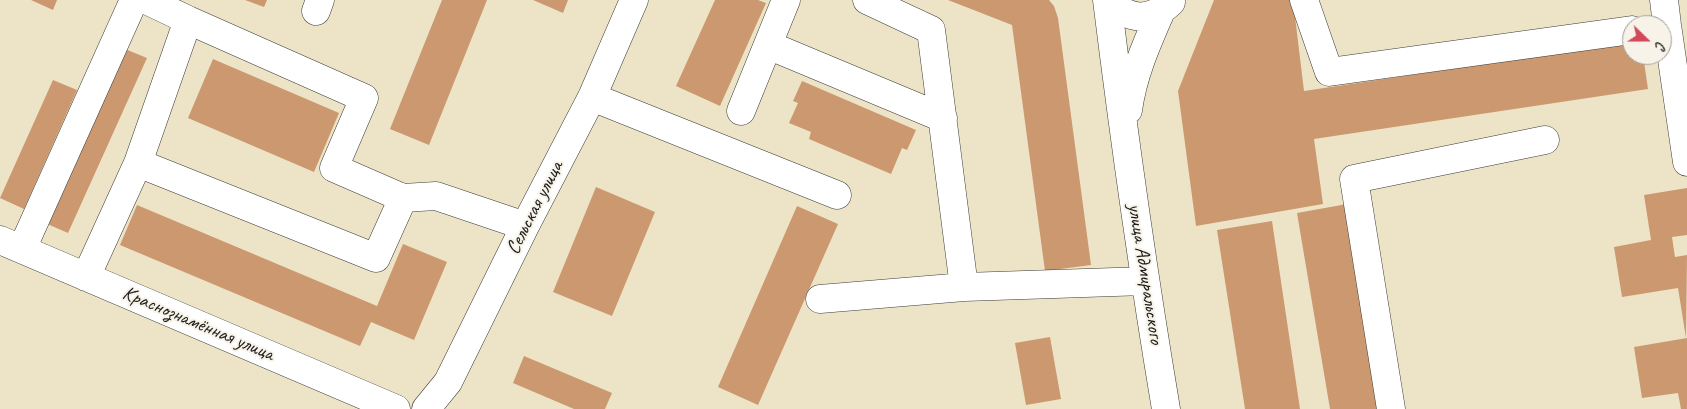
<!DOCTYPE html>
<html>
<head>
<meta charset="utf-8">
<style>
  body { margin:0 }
  #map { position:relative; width:1687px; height:409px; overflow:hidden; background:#ede4c7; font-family:Caveat,sans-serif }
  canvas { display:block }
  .north { position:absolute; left:1622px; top:15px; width:50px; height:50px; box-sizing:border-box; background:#f7f3e8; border:1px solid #9f9d96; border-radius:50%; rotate:112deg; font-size:14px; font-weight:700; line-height:20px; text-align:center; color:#1c1c1c }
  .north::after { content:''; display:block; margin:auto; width:18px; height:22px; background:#d1495b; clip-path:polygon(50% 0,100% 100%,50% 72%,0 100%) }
</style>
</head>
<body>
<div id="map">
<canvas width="1687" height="409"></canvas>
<div class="north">С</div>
</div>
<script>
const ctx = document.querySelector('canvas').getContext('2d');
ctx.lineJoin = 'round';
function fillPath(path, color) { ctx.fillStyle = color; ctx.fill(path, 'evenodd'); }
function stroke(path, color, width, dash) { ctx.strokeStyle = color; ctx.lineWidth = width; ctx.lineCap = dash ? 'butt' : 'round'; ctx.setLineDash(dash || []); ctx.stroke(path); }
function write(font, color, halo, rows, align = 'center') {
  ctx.font = font + ' Caveat,sans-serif'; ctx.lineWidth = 4; ctx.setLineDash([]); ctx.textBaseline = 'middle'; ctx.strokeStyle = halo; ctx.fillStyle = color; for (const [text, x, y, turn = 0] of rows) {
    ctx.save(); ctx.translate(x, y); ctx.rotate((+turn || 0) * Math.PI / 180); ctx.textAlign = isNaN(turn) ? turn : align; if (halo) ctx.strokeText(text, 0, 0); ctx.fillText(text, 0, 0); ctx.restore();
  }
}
const building = new Path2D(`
  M31,0h26l-4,10z
  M245,0h22l-3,7z
  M442,0h45l-58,145 -39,-16z
  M533,0h35l-5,13z
  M715,0h43l8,3 -46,103 -44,-20z
  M948,0h101l5,6 4,12 33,247 -46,6 -33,-246z
  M1214,0h79l11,91 328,-49v13h11l5,34 -334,50 9,65 -127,22 -18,-135z
  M125,49l22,9 -79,175 -23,-10z
  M213,59l126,54 -25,59 -126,-54z
  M53,80l24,10 -53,119 -24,-11z
  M802,81l114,49 -9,20 -5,-2 -11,26 -82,-35 2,-7 -22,-9 9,-20 -5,-2z
  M596,187l59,25 -43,104 -59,-24z
  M1687,188v47l-15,2 3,20 12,-2 -1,83 -8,-50 -56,9 -8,-50 37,-7 -7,-45z
  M1347,204l35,205h-52l-33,-196z
  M137,205l240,101 26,-62 44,18 -33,78 -43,-18 -11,24 -240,-101z
  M797,206l41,18 -80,181 -40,-18z
  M1272,221l28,188h-55l-28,-179z
  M1050,337l11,62 -35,6 -11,-62z
  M1687,338v71h-6l-3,-16 -36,5 -8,-51z
  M524,356l88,37 -7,16h-31l-61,-26z`);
const minor = new Path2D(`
  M146,0l42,20
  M867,0l64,30 33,257 181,-6
  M1107,0c17,137 36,273 59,409
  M1107,0c22,20 42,23 64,2
  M1304,0l25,72 303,-42
  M1664,0l3,25 20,137
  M316,11l4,-11
  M768,45l175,73
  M592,97l245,98
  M1128,110c5,-36 19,-67 33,-99
  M741,111l45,-111
  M403,198l-69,-30 30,-70 -176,-78 -50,143 238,95 27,-60 33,-2 89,30
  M0,240l396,169
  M22,249l112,-249
  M86,277l52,-114
  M820,299l144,-12
  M426,409l22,-27 77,-156 67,-129 42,-97
  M1391,409l-37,-230 191,-39`);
const streetNames = [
  ["Сельская улица",535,208,-63],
  ["улица Адмиральского",1145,274,81],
  ["Краснознамённая улица",198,324,23]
];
fillPath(building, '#cc986f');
stroke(minor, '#3b3a36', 29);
stroke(minor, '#fff', 28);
write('20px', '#1c1c1c', '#f7f3e8', streetNames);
</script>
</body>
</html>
